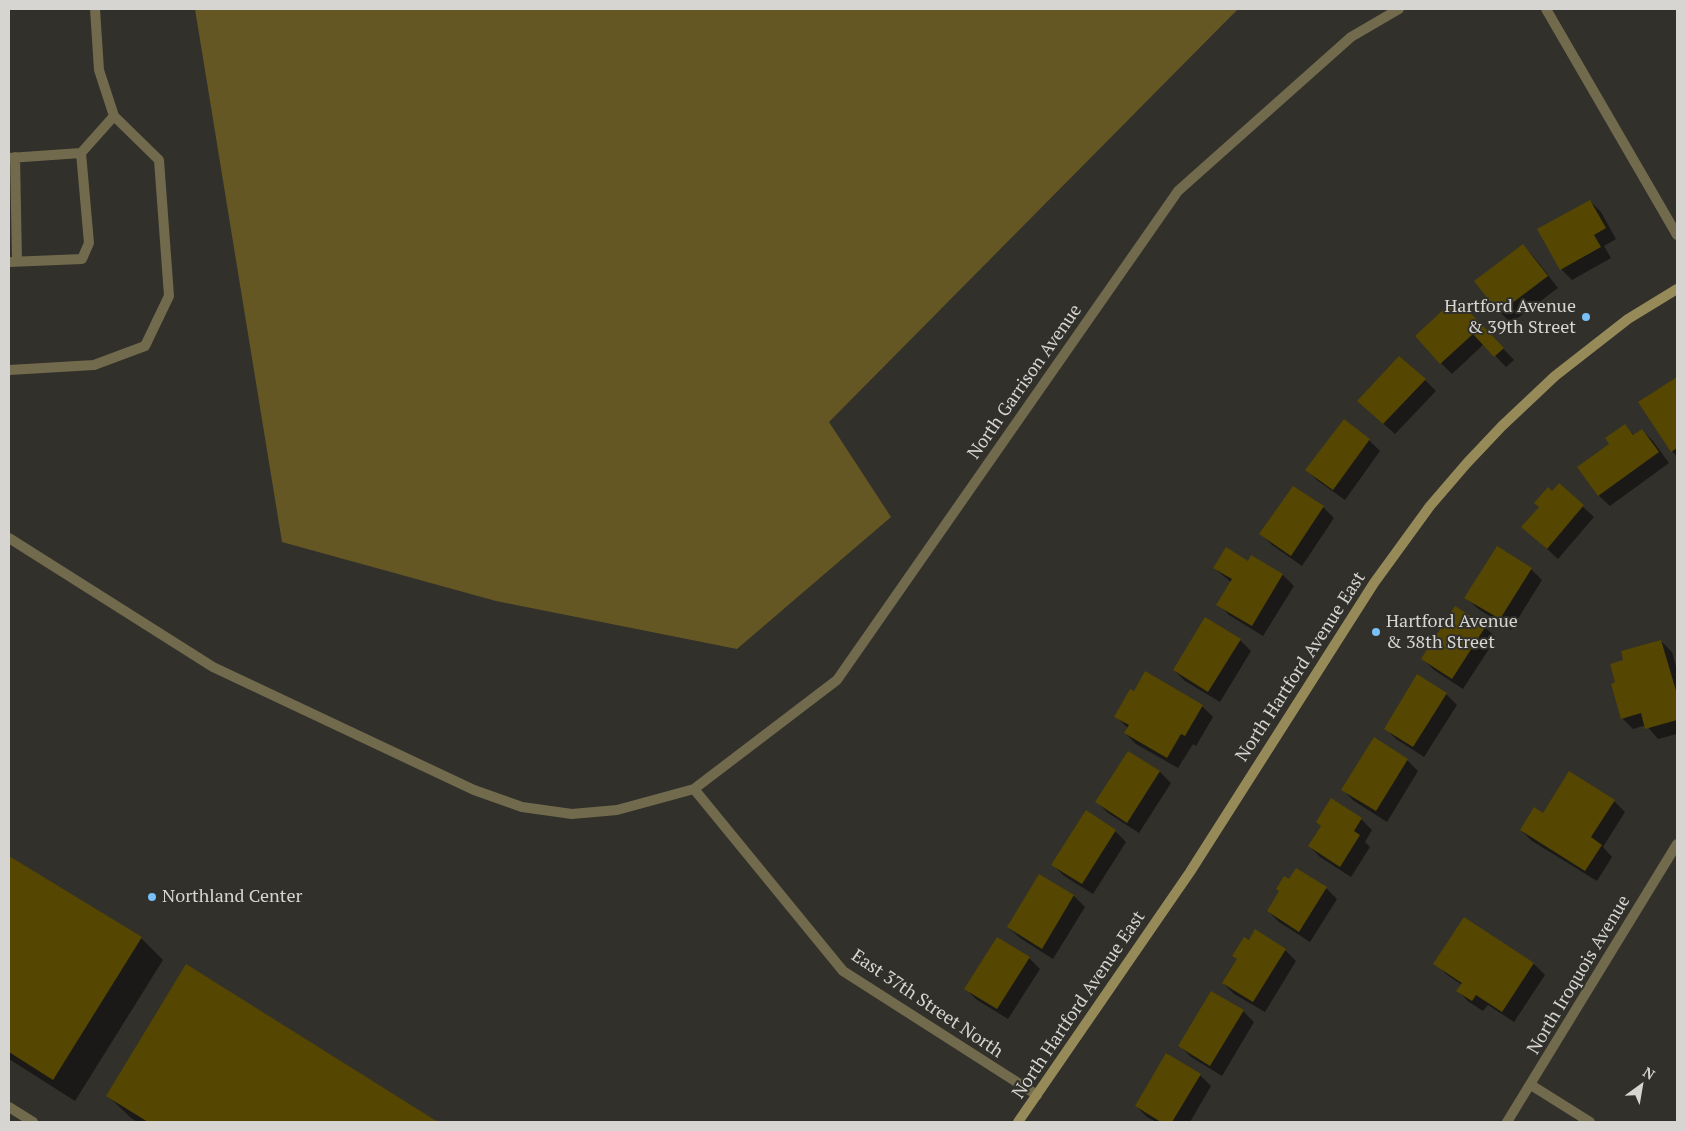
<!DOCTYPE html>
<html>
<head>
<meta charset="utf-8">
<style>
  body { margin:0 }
  #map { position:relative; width:1686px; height:1131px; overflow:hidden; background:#31302b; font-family:"PT Serif",serif }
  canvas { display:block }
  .frame { position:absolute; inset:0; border:10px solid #d6d5d2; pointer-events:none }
  .north { position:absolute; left:1616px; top:1061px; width:50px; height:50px; -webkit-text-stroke:4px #31302b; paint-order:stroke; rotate:32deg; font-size:14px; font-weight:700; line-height:20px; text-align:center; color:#d6d5d2 }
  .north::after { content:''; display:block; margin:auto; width:18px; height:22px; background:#d6d5d2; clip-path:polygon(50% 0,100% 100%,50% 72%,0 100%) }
</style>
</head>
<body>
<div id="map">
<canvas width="1686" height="1131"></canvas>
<div class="frame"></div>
<div class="north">N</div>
</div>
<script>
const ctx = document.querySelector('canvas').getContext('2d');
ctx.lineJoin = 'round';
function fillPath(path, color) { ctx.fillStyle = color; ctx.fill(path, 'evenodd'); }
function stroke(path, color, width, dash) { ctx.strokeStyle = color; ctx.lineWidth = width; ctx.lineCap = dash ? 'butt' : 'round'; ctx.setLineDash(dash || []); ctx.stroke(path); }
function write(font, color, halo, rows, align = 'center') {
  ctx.font = font + ' "PT Serif",serif'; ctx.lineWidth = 4; ctx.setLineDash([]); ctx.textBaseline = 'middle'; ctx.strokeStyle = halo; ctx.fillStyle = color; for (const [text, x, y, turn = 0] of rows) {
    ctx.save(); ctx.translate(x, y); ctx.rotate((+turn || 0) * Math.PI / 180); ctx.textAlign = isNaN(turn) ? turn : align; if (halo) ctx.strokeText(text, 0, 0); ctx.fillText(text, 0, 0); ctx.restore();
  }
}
const green = new Path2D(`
  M195,9h1043l-409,413 62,95 -154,132 -241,-48 -214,-59z`);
const shadow = new Path2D(`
  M1590,201l11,11 15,27 -12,7 7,12 -39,22 -11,-11z
  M1523,246l11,11 24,31 -47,35 -11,-11z
  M1467,310l47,50 -8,7 -22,-23 -32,30 -11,-11z
  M1677,379v78l-5,-6 -32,-48z
  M1425,380l11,11 -41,43 -25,-22z
  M1344,421l25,19 11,11 -35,49 -27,-19 -11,-11z
  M1624,425l10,10 8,-5 11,11 16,22 -59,43 -11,-10 -20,-28 32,-24z
  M1559,485l35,32 -36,42 -35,-32z
  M1323,507l11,11 -32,48 -30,-21 -11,-11z
  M1252,557l31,18 11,11 -31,50 -34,-21 -11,-11 13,-22 -17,-14 34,-6z
  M1531,569l11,11 -31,50 -34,-22 -11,-11z
  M1485,627l11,11 -33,51 -29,-19 -11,-11z
  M1240,640l11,11 -31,51 -35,-21 -11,-11z
  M1661,641l11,11 5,18v64l-19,5 -12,-14 -13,4 -11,-11 -5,-35z
  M1446,694l11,11 -33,52 -28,-18 -11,-11z
  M1202,706l11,11 -17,29 -3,-2 -15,24 -42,-24 -11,-11 3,-5 -13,-12z
  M1407,760l11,11 -31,51 -33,-21 -11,-11z
  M1160,772l11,11 -32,50 -31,-20 -11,-11z
  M1331,800l30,19 11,11 -7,12 5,5 -19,30 -31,-20 -11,-11 13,-19z
  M1614,801l11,11 -22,35 9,10 -15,24 -65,-40 -11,-11 23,-16z
  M1115,831l11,11 -33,52 -29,-18 -11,-11z
  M9,858l132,80 22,22 -88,141 -66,-42z
  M1040,876l34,20 11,11 -32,52 -33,-21 -12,-11z
  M1289,880l37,8 11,11 -27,43 -31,-20 -11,-11z
  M1465,919l69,45 11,11 -31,47 -26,-17 -5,6 -14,-9 -11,-11 4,-6 -16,-11 -11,-11z
  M1249,941l36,9 11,11 -31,51 -31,-18 -11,-11 15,-23 -4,-4z
  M1029,958l11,11 -32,50 -31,-19 -11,-11z
  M186,966l250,156h-299l-7,-5 -22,-21z
  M1243,1011l11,11 -32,54 -31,-19 -11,-11z
  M1200,1075l11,11 -21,36h-34l-9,-5 -11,-11z`);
const building = new Path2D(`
  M1590,200l16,28 -12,7 7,12 -41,23 -23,-41z
  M1523,244l25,32 -49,37 -25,-32z
  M1456,298l48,50 -10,9 -21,-23 -33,30 -25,-28z
  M1399,356l27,23 -43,45 -26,-23z
  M1677,377v71l-6,4 -33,-50z
  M1344,419l26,20 -37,51 -28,-20z
  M1625,424l8,11 9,-6 17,23 -61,44 -21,-29 32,-23 -4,-6z
  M1559,483l25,22 -37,44 -26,-22 18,-20 -5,-4 14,-16 4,4z
  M1293,486l31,20 -33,50 -32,-22z
  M1497,546l35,22 -32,51 -36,-21z
  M1226,547l22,14 3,-6 32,19 -31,52 -36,-21 16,-26 -19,-11z
  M1455,606l31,20 -34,53 -31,-20z
  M1205,617l36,22 -33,53 -35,-22z
  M1661,640l16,54v26l-32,9 -4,-16 -20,6 -10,-35 4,-2 -5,-18 13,-4 -2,-9z
  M1145,671l58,34 -18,31 -4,-2 -14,24 -43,-25 5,-8 -15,-8 16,-28 4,2z
  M1417,674l30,19 -34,54 -29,-18z
  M1374,737l34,22 -32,52 -35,-21z
  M1128,751l32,20 -33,52 -32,-21z
  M1569,771l46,29 -24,37 11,8 -17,26 -65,-41 14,-23 9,6z
  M1331,798l31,20 -8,13 6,4 -20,32 -32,-21 13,-20 -5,-4z
  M1086,810l30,20 -34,54 -31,-19z
  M9,856l133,81 -89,143 -44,-28z
  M1296,868l31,19 -28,45 -32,-21 12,-20 -3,-2 8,-13 5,3z
  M1039,874l35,21 -32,54 -35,-22z
  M1464,917l70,46 -32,49 -26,-17 -4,6 -16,-10 6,-8 -29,-19z
  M1255,929l31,20 -33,53 -31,-19 15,-24 -5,-3 12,-19 5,3z
  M997,937l33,20 -33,52 -33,-20z
  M186,964l252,158h-290l-42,-26z
  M1211,991l33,19 -34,56 -32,-20z
  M1166,1053l35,21 -29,48h-11l-26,-16z`);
const lane = new Path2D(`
  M15,157l2,104
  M9,158l72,-5 33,-37
  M9,262l73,-3 7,-16 -8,-90
  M9,370l85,-5 51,-19 24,-50 -10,-136 -45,-44 -15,-46 -4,-61
  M9,1107l24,15`);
const street = new Path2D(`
  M1546,9l131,226
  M9,538l204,129 261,123 48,17 50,7 45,-4 77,-21 143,-109 341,-489 173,-154 48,-28
  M694,789l149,182 194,124
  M1531,1085l59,37
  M1507,1122l170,-278`);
const secondary = new Path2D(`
  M1018,1122l172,-250 184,-289 56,-77 37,-43 35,-37 53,-50 73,-57 49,-30`);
const markers = [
  [1586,317,5,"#79bff8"],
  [1376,632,5,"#79bff8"],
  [152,897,5,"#79bff8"]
];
const poiNames = [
  ["Hartford Avenue",1576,307,"right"],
  ["& 39th Street",1576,328,"right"],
  ["Hartford Avenue",1386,622],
  ["& 38th Street",1386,643],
  ["Northland Center",162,897]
];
const streetNames = [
  ["North Garrison Avenue",1025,382,-55],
  ["North Hartford Avenue East",1301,667,-57],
  ["North Iroquois Avenue",1579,975,-59],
  ["East 37th Street North",927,1004,34],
  ["North Hartford Avenue East",1079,1005,-56]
];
fillPath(green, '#655723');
fillPath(shadow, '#0007');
fillPath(building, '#554601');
stroke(lane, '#726a4c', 10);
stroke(street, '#726a4c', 10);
stroke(secondary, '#978a59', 10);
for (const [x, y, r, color] of markers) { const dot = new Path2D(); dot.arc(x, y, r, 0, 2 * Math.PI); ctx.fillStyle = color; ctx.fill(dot); stroke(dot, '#31302b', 2); }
write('18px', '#d6d5d2', '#31302b', poiNames, 'left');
write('18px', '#d6d5d2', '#31302b', streetNames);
</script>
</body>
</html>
